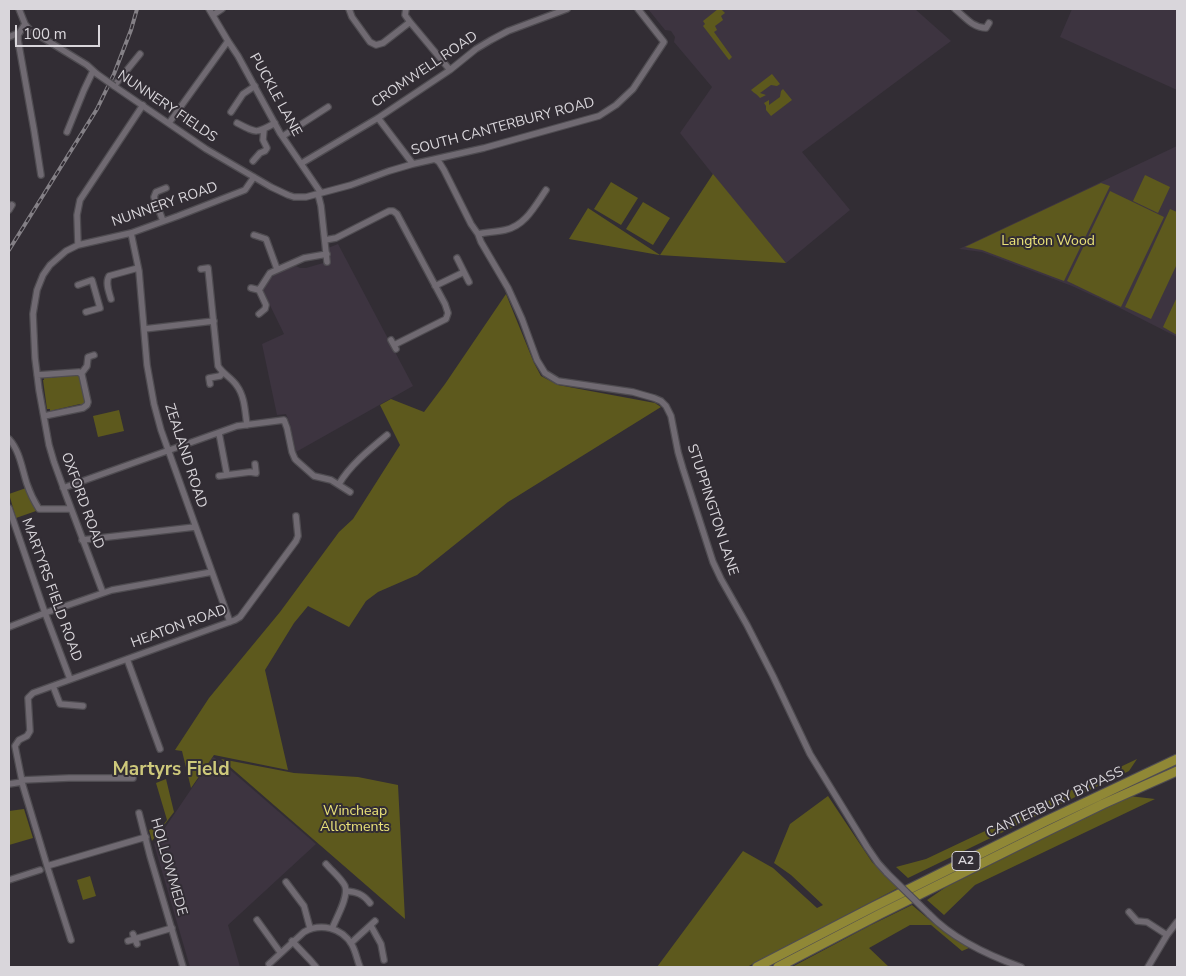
<!DOCTYPE html>
<html>
<head>
<meta charset="utf-8">
<style>
  body { margin:0 }
  #map { position:relative; width:1186px; height:976px; overflow:hidden; background:#322d34; font-family:"Nunito Sans",sans-serif }
  canvas { display:block }
  .frame { position:absolute; inset:0; border:10px solid #d9d6db; pointer-events:none }
  .scale { position:absolute; left:15px; top:25px; width:85px; height:22px; box-sizing:border-box; border:2px solid #d9d6db; border-top:0; padding-left:6px; font-size:15px; line-height:18px; white-space:nowrap; color:#d9d6db; -webkit-text-stroke:4px #322d34; paint-order:stroke }
</style>
</head>
<body>
<div id="map">
<canvas width="1186" height="976"></canvas>
<div class="frame"></div>
<div class="scale">100 m</div>
</div>
<script>
const ctx = document.querySelector('canvas').getContext('2d');
ctx.lineJoin = 'round';
function fillPath(path, color) { ctx.fillStyle = color; ctx.fill(path, 'evenodd'); }
function stroke(path, color, width, dash) { ctx.strokeStyle = color; ctx.lineWidth = width; ctx.lineCap = dash ? 'butt' : 'round'; ctx.setLineDash(dash || []); ctx.stroke(path); }
function write(font, color, halo, rows, align = 'center') {
  ctx.font = font + ' "Nunito Sans",sans-serif'; ctx.lineWidth = 4; ctx.setLineDash([]); ctx.textBaseline = 'middle'; ctx.strokeStyle = halo; ctx.fillStyle = color; for (const [text, x, y, turn = 0] of rows) {
    ctx.save(); ctx.translate(x, y); ctx.rotate((+turn || 0) * Math.PI / 180); ctx.textAlign = isNaN(turn) ? turn : align; if (halo) ctx.strokeText(text, 0, 0); ctx.fillText(text, 0, 0); ctx.restore();
  }
}
const built = new Path2D(`
  M648,9h267l36,32 -149,111 48,58 -64,53 -52,-62 -54,-68 32,-46 -38,-45 1,-5 -4,-6 -6,-1z
  M1072,9h105v81l-117,-53z
  M1177,146v191l-57,-29 -48,-22 -90,-34 -23,-3z
  M338,244l75,142 -117,66 -6,-28 -4,-10 -9,1 -15,-71 22,-10 -21,-43 6,-11 7,-7 20,-7 4,2h6l24,-7 -2,-13z
  M213,757l7,4 96,83 -88,81 12,42h-50l-36,-123z`);
const green = new Path2D(`
  M718,9h3l4,4 -4,3 2,4 -8,6 2,4 -3,2 18,25 -3,3 -26,-34 2,-2 -2,-3z
  M772,74l8,10 -3,2 -6,-1 -11,8 6,2 -6,3c-3,-4 -5,-4 -9,-8z
  M783,89l9,11 -21,16 -5,-6v-4l-2,-3 5,-3v5l11,-8 1,-6z
  M713,174l73,89 -127,-8 -90,-16 19,-31 72,47z
  M1145,175l25,12 -12,26 -25,-12z
  M611,182l27,16 -17,27 -27,-16z
  M1101,183l9,3 -46,95 -82,-31 -17,-3z
  M1110,191l54,26 -43,90 -54,-26z
  M643,202l27,16 -17,27 -27,-16z
  M1170,209l7,3v52l-26,55 -26,-12z
  M506,294l28,69 7,13 17,9 97,18 6,4 -153,95 -91,73 -39,17 -12,9 -17,26 -41,-21 -14,17 -29,47 23,100 -74,-15 -23,33 -9,-37 -7,-1 34,-52 71,-86 59,-80 14,-13 47,-74 -20,-40 11,-6 33,13 21,-28z
  M1177,297v38l-14,-8z
  M76,374l4,2 6,26 -4,4 -2,-2 -26,6 -1,2h-3v-3h-3l-4,-29h1v-4h4l1,2 27,-3z
  M119,410l5,21 -26,6 -5,-21z
  M26,488l10,23 -20,7 -7,-24z
  M221,759l73,14 64,4 40,8 7,134z
  M1137,759l-8,12 -221,107 -12,-11 30,-8z
  M166,779l8,33 -22,29 -3,-11 14,-5 4,-5 -11,-37z
  M828,796l44,66 26,26 -151,79h-90l86,-116 30,17 44,40 6,-3 -32,-30 -17,-12 16,-39z
  M1129,796l26,3 -180,86 -31,30 -17,-15 19,-13z
  M24,809l9,29 -24,7v-34z
  M90,876l6,20 -13,4 -6,-20z
  M912,905l20,17 37,26 -7,3 -31,-26h-21l-41,23 20,19h-97l77,-41z`);
const minor = new Path2D(`
  M19,9l6,15 5,6 57,35 10,9
  M209,9l19,32 10,15 42,77 41,60
  M349,9l3,8 18,25 6,3 7,-2 27,-21
  M406,9l-1,6 5,7 40,48
  M955,9c10,8 18,19 31,19l3,-5
  M213,15l9,-6
  M25,24l-7,11v5l16,90 7,45
  M9,37l7,-3 2,1
  M140,54l-26,32 92,63 65,38 17,8 6,2h12l45,-12 38,-14 24,-7 71,-16 115,-32 17,-11 17,-16 31,-47 -26,-33
  M231,112l12,-18 12,-8
  M378,118l35,46
  M169,123l59,-82
  M237,123c19,10 19,11 38,0
  M67,132l17,-42 9,-19
  M283,136l45,-29
  M436,160l3,2 5,8 27,54 7,10 3,8 27,46 14,31 15,41 8,13 13,8 75,11 21,6 7,3 5,5 5,10 7,36 5,17 30,93 8,17 26,46 26,51 37,78 57,93 11,16 9,10
  M253,161l7,-8 5,-2 2,-3 -4,-8 1,-11
  M302,163l76,-45 72,-48 26,-21 15,-9 17,-9 59,-22
  M318,194l3,12 6,56
  M9,210l3,-5
  M163,221l-9,-24 2,-5 10,-4
  M131,233l8,38 8,94 7,39 7,26 69,192
  M478,234c9,-2 18,-2 27,-4 20,-4 30,-24 41,-40
  M254,235l12,4 11,30
  M325,240l11,-2 53,-27h4l4,3 48,90 3,9 -2,6 -52,26
  M78,245l-1,-30 3,-15 63,-95
  M457,258l12,24
  M201,269l7,-1 10,98c5,8 14,12 19,20 8,11 8,26 10,39
  M78,285l14,-5 8,28 -14,4
  M435,286l29,-14
  M251,288l8,2
  M111,299c-2,-7 -6,-16 -2,-23l29,-8
  M259,314l6,-5 1,-4 -7,-15 11,-17 34,-15 23,-4
  M144,329l70,-8
  M391,340l5,9
  M81,374l6,-8 1,-9 6,-2
  M37,375l42,-3 3,3 6,27 -1,3 -4,3 -39,8
  M210,384l-1,-6 11,-2 3,-4
  M219,433l8,42
  M9,439c11,12 13,30 18,45 3,9 7,17 12,25h32
  M219,476l31,-4 6,1 -1,-9
  M339,484c11,-19 31,-35 48,-49
  M63,488l174,-62 47,-6 3,8 5,24 3,7 2,2 17,15 17,4 19,12
  M9,508l36,105 25,66
  M82,540l113,-13
  M103,593l-37,-98 -12,-33 -5,-17 -10,-55 -4,-32 -2,-44 4,-24 6,-15 7,-10 16,-14 12,-6 53,-12 47,-17 67,-26 9,-13
  M9,627l36,-14 67,-23 100,-18
  M127,659l33,90
  M53,686l7,18 23,2
  M22,780l47,-2h64
  M9,784l13,-2
  M139,813l11,43 33,111
  M326,864c6,7 15,14 19,22 4,11 -9,32 -13,43
  M47,866l99,-29
  M9,880l31,-10
  M286,882l18,24 6,22
  M346,891c11,1 17,3 24,12
  M1129,912l8,9 10,1 20,13
  M929,914c23,24 61,42 92,53
  M257,920l23,32
  M371,926l10,18 3,16
  M133,934l4,10
  M71,940l-23,-71 -25,-83 -8,-40 4,-6 8,-4 3,-5 -2,-33 5,-5 202,-73 5,-3 56,-76 2,-5 -2,-20
  M128,941l44,-13
  M292,941l19,20 5,6
  M351,943l24,-22
  M269,964l35,-32c16,-9 38,-5 48,13 4,7 5,15 8,22
  M1148,967l19,-32 10,-13`);
const trunk = new Path2D(`
  M757,967l116,-60 173,-86 131,-62
  M778,967l102,-53 161,-80 62,-30 74,-33`);
const rail = new Path2D(`
  M9,250l88,-141 17,-35 17,-44 6,-21`);
const minorBridge = new Path2D(`
  M97,74l17,12
  M887,873l42,41`);
const shields = [
  [966,861,28]
];
const shieldNames = [
  ["A2",966,861]
];
const streetNames = [
  ["CROMWELL ROAD",425,70,-34],
  ["PUCKLE LANE",275,95,61],
  ["NUNNERY FIELDS",167,107,34],
  ["SOUTH CANTERBURY ROAD",503,127,-15],
  ["NUNNERY ROAD",165,205,-19],
  ["ZEALAND ROAD",185,456,72],
  ["OXFORD ROAD",82,501,70],
  ["STUPPINGTON LANE",712,510,72],
  ["MARTYRS FIELD ROAD",51,590,70],
  ["HEATON ROAD",179,627,-20],
  ["CANTERBURY BYPASS",1055,803,-25],
  ["HOLLOWMEDE",168,867,74]
];
const parkNames = [
  ["Langton Wood",1048,242],
  ["Wincheap",355,812],
  ["Allotments",355,828]
];
const districtNames = [
  ["Martyrs Field",171,770]
];
fillPath(built, '#3d3440');
fillPath(green, '#5d591d');
stroke(minor, '#4f4c51', 8);
stroke(trunk, '#4f4c51', 11);
stroke(minor, '#706a72', 5.5);
stroke(trunk, '#908836', 9);
stroke(rail, '#848086', 4);
stroke(rail, '#322d34', 2, [5.5]);
stroke(minorBridge, '#4f4c51', 8, []);
stroke(minorBridge, '#706a72', 5.5);
for (const [x, y, w] of shields) { const box = new Path2D(); box.roundRect(x - w / 2, y - 9.5, w, 19, 4); ctx.fillStyle = '#322d34'; ctx.fill(box); stroke(box, '#d9d6db', 1); }
write('bold 12px', '#d9d6db', null, shieldNames);
write('14px', '#d9d6db', '#322d34', streetNames);
write('14px', '#ebe379', '#322d34', parkNames);
write('bold 19px', '#cec97b', '#322d34', districtNames);
</script>
</body>
</html>
